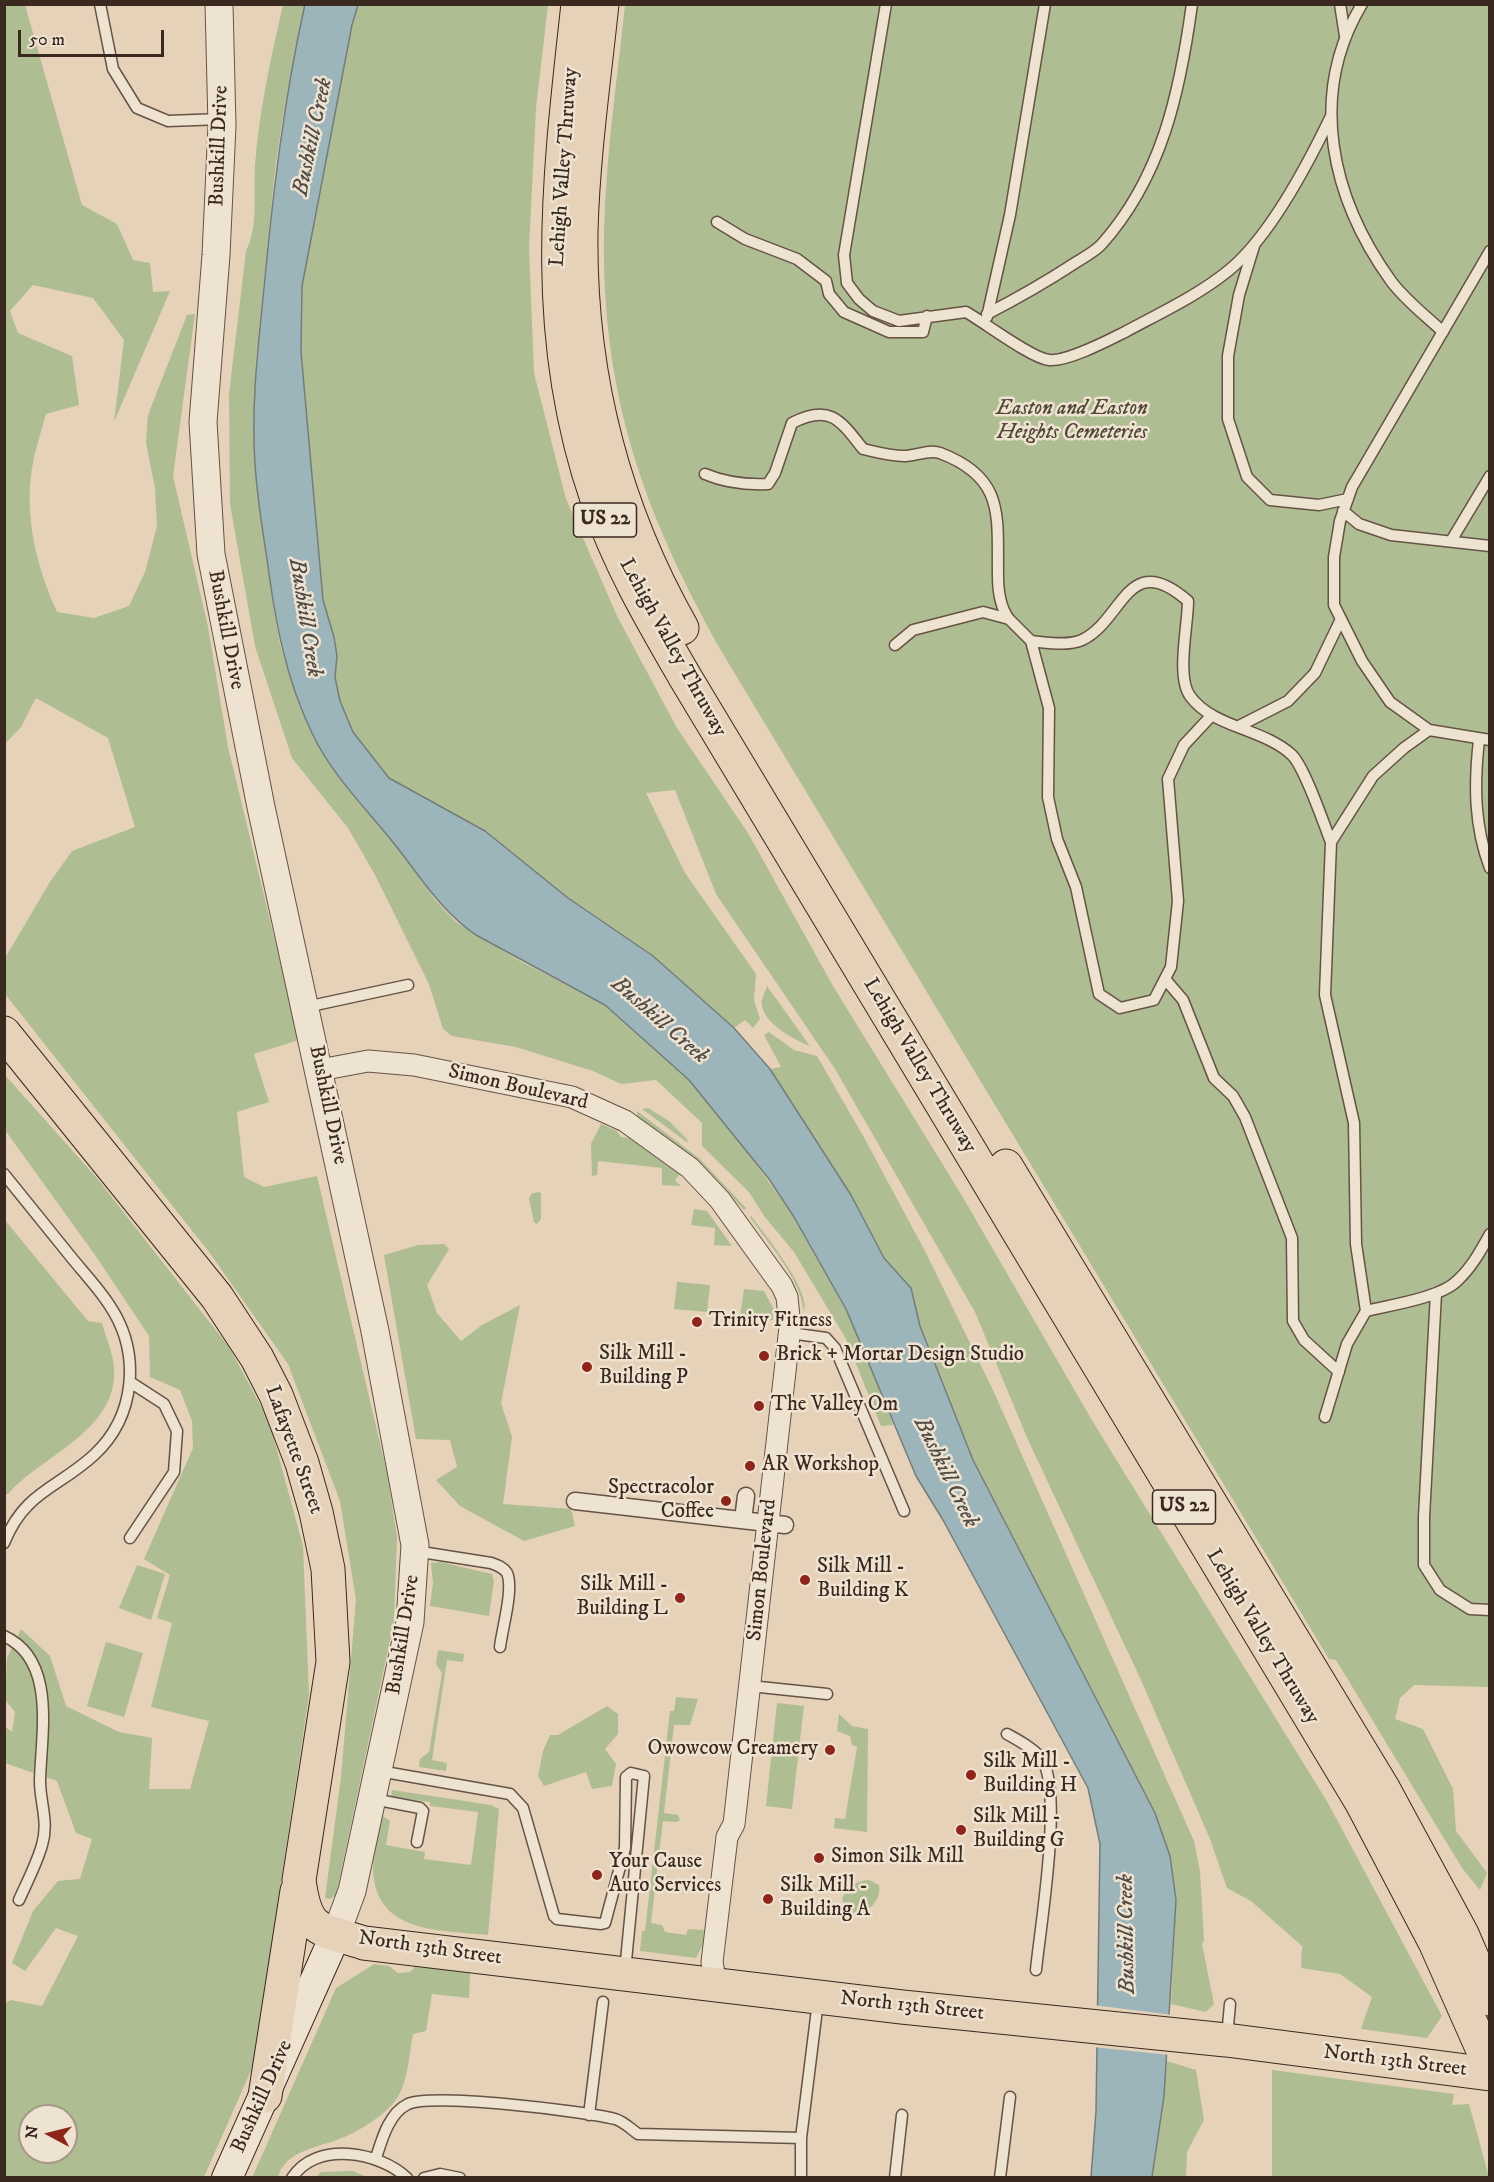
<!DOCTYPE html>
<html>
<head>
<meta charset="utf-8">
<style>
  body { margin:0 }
  #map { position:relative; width:1494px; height:2182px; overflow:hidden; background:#e5d2b8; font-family:"IM FELL DW Pica",serif }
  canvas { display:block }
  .frame { position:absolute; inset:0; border:6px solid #3a291f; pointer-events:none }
  .north { position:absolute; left:18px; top:2104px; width:60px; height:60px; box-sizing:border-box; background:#eee2d1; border:2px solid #a6988a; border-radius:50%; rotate:277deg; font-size:16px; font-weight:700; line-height:24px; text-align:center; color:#3a291f }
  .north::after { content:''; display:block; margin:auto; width:21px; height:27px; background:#8f2418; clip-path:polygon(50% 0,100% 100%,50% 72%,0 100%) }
  .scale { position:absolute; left:18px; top:30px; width:146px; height:27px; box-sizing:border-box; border:3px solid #3a291f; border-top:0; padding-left:8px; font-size:18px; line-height:21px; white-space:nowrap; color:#3a291f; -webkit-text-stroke:4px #eee2d1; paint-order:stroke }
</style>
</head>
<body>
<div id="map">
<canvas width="1494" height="2182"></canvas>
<div class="frame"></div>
<div class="north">N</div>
<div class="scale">50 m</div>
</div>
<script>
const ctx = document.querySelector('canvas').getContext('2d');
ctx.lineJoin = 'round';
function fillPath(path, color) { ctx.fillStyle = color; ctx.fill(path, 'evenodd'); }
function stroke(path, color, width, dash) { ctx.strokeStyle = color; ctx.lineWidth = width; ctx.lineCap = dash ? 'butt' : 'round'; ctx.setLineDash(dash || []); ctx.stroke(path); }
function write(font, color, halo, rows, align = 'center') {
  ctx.font = font + ' "IM FELL DW Pica",serif'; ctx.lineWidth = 5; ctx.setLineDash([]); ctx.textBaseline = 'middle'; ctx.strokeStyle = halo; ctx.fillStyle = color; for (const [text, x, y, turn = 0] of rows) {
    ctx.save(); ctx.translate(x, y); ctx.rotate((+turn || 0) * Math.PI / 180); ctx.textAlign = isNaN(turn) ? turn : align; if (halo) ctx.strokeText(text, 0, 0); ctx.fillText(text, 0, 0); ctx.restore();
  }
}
const green = new Path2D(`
  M12,5h13l57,200 35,19 16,36 17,3 3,29 17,-1 -56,131 10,-82 -31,-42 -60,-13 -23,26 8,22 54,23 7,49 -33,9c-5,18 -11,36 -14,54 -8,49 5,100 25,144l37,6 35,-12 16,-34 12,-46 -2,-38 -9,-45 2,-28 39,-100 8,-1 -22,162 35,151 20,120 71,293 -45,14 15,48 -32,10 7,65 20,10 53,-11 70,297 10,64 -3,84 -58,274 -6,4 -5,-1 16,-121 15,-177 -16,-99 -52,-137 -79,-112 -204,-258v-36l45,-76 22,-31 63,-24 -27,-89 -72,-40 -15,29 -16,17 -1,-737z
  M283,5h22l-22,111 -8,54 -19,190 -2,52 1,52 19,146 6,34 19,60 14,32 33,50 52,62 38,53 20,21 64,39 85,44 84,75 52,63 53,74 52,92 30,68 17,48 -12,1 -35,-87 -52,-87 -30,-36 -15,-24 -47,-46v-23l-46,-43 -35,4 -28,-13 -77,-24 -64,-11 -9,-7 -14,-45 -55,-111 -26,-45 -56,-70 -37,-112 -25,-142 -1,-110 17,-143c13,-26 7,-58 9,-86 4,-54 16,-108 28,-160z
  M358,5h190l-12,103 -7,140 5,125 32,126 51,117 60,112 71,105 85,153 128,208 132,228 235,381 114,213 -15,22 -66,-9 11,-32 -32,-23 -39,-6 1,-22 -51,-45 -24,-13 -17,-49 -69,-159 -113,-240 -53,-128 -140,-243 -119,-175 -41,-104 -29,3 39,80 71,101 -2,26 6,19 -7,9 -8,-8 -11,8 -81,-72 -85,-58 -83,-67 -96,-53 -36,-46 -13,-31 -5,-24 2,-21 -3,-19 -11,-37 -22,-248 1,-66 50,-261z
  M625,5h864v1682l-75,-2 -14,13 -5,21 28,10 30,60 3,42 31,42 -7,17 -18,-22 -126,-208 -7,-1 -606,-1005c-79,-140 -122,-259 -119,-423 2,-76 13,-151 21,-226z
  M767,986l43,60c-16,-6 -52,-25 -48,-47 1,-3 4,-9 5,-13z
  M769,1032l25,18 23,6 49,85 60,112 66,135 202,453 6,30 4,69 -2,4 12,60 -8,8 -35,-8 5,-104 -21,-87 -182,-353 -53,-135 -9,-37 -27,-30 -33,-63 -81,-126 11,-2 -17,-32z
  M4,1074l92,103 133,170 40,74 34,125 6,149 -35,233 -14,122 -56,127h-199v-174l6,-3 31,6 36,-70 -22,-8 -31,43 -13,-8 21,-52 25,-30 22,-2 12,-40 -16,-6 -19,-52 -52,-18v-37l7,6 3,-20 -10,-12 2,-42 14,-29 29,27 16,50 53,26 33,6 -3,51h41l19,-68 -58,-14 21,-84 -15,-5 13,-43 -26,-16 49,-111 -1,-27 -12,-31 -30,-13 -1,-41 -54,-81 -90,-125zM30,2116h36v36h-36z
  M648,1108l21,13 18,18 1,4 -46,-34z
  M637,1111l63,48 46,49 -2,2 -45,-49 -62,-44z
  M601,1124l16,7 4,6 9,1 50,36 -5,6 6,6 -19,-1v-17l-64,-7 -1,14 -5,1 -1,-32z
  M538,1192l3,1v26l-4,5 -3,-2 -5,-23 2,-5z
  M694,1209l13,2 25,35 -18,-1 1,-17 -24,-3z
  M751,1216c13,17 61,76 53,96 -4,-35 -35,-67 -54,-95z
  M4,1219l84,102 14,2c4,14 11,31 12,45 4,63 -72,87 -106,126h-4z
  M444,1244l5,5 -22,36 10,28 24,28 21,-16 38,-20 -19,98 11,34 -9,67 68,5 4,17 -51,15 -64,-35 -24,-26 21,-13 -7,-27 -34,-1 -32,-184 34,-10z
  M677,1282l33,3 -3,27 -33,-3z
  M744,1289l20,2 9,17v12l-33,-4z
  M440,1562l52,12 2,7 -5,35 -59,-10 3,-23 -2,-20z
  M137,1565l28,9 -14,46 -32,-12z
  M106,1642l37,11 -19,64 -37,-11z
  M438,1650l26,4 -1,8 -16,-2 -15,100 15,3 -1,8 -27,-4 1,-8 9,-7 13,-79 -6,-9z
  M676,1697l22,2 -8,26h-16l-10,88 14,2 2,5 -3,2 -14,-1 -12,102 11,2 3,7 21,3 2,-6 16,1 -1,14 -7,14 -56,-7 2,-20h3l25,-220h4z
  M777,1703l27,3 -12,103 -26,-3z
  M607,1706l11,8v20l-13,15 11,15 -4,22 -20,3 -6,-17 -42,14 -6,-10 5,-25 7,-16h8z
  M839,1714l13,12 16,3 -1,103 -33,-4 1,-10 10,1 12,-72 -5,-2 -2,-9 -13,-5z
  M392,1790l99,15 8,4 -11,126c-49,-5 -115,-1 -115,-69 0,-17 6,-34 10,-50l7,5 -4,24 39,7 -1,7 47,6 7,-53 -48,-6v-4l-39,-5z
  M869,1880l10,5c3,17 -14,32 -30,27l-7,-12c3,-13 14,-19 27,-20z
  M374,1964l15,2 9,7 12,-1 7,-7 53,8 -1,25 -37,-4 -6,37 -13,3c-4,20 -5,51 -18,67 -13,16 -34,29 -53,37 -21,9 -57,12 -64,39l-26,1 84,-190z
  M1167,2061l29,9 8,50 -17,32 -1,25 -34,1z
  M1272,2070l182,24 -2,11 17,-1 20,73h-217z
  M353,2171l14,6h-51l5,-5z`);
const water = new Path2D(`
  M305,4l53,1 -6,20 -50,261 -1,66 22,248 11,37 3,19 -2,21 5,24 13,31 36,46 96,53 83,67 85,58 81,72 36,41 81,126 33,63 27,30 9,38 53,134 182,353 15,43 6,44 -12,196 -12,81h-61l5,-66 4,-267 -12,-56 -145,-268 -27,-44 -70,-167 -52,-92 -25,-38 -80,-99 -84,-75 -129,-70c-35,-24 -54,-56 -80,-89 -29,-37 -64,-70 -84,-113 -27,-56 -37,-113 -45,-174 -5,-32 -10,-63 -12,-95 -4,-59 3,-117 9,-176 9,-96 20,-189 41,-284z`);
const pier = new Path2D(`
  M1093,2005l80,10 -3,40 -77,-8z`);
const service = new Path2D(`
  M100,4l13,65 24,39 31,13 54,-2
  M886,4l-42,251 3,28 12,16 14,12 26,10 67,-9c18,10 65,46 83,48 18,2 60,-20 76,-28 35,-19 72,-36 103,-61 41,-33 80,-107 103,-155
  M1340,4l5,32
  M1362,4c-55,92 -30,195 29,277 14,19 35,35 52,51
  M717,222l28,17 52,20 29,22 3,13 15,18 45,20h34l4,-16
  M1254,246l-15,49 -11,61v63l19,58 23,23 49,5 29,-6
  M1490,251l-138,236 -12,34 -6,36v48l28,56 28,41 39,28 61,10
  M987,314c31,-16 59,-32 88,-51 8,-5 19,-11 26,-18 61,-68 79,-153 91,-241
  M987,317l23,-102 35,-211
  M705,474c21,9 40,11 63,10l7,-11 17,-50c38,-20 49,-2 71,26 13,3 27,7 41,7 10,0 26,-7 36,-3 66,25 57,64 58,123 0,15 2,31 11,43
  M1343,511l16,13 32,11 99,11
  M1451,541l39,-65
  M1031,641c15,2 38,5 51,-1 42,-20 45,-92 106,-39 0,24 -12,76 2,95 23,32 73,32 102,59 13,13 31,67 39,87
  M895,645l18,-15 70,-18 26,7 22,22 18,67 -1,89 9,42 19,48 23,107 21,14 34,-8 17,-33 7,-66 -10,-122 16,-34 28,-30
  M1239,726l49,-25 27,-28 26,-54
  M1479,740c-5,44 -5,86 11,128
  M1165,979l18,21 31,78 19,18 12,21 47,121 1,83 11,19 35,32
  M306,1007l102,-22
  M4,1174c21,26 42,52 63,78 14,18 31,35 43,54 31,47 26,110 -16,149 -37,34 -69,36 -90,88
  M1436,1293l-12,224v48l16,25 30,19 20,1
  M1366,1311l-10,-67 -2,-121 -29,-128 6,-153 42,-66 31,-28 25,-18
  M790,1333l36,5 9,10 69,163
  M130,1382l34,22 13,27 -3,41 -44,66
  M1325,1417l22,-73 19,-33c24,-6 75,-13 92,-31 14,-13 23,-30 32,-46
  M415,1551l76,12c6,2 12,4 16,10 7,16 -5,56 -7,74
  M4,1636c53,24 37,98 36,145 0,22 9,41 2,64 -5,18 -15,37 -23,55
  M750,1686l77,8
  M1007,1734c11,6 26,14 34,24 23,31 -1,170 -5,212
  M379,1771l131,23 13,14 31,108 3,3 44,5 4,-1 20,-75 1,-71 5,-4 13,3 -19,195
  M373,1799l47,9 3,3 -6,31
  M1227,2037l3,-33
  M589,2115l14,-113
  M376,2158c6,-19 13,-45 32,-54 26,-11 175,7 207,15 8,2 16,10 23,15l163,4
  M292,2178c24,-38 88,-26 115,0
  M424,2178l16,-4 20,4
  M801,2178v-40l17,-137
  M895,2178l7,-63
  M1000,2178l10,-81`);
const pedestrian = new Path2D(`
  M575,1501l210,24
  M743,1520l3,-24`);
const minor = new Path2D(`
  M320,1070l48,-9 46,4 158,32 53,24 65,47 30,32 62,86 5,11 3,30 -56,497 -7,13 -15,125 4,23`);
const tertiary = new Path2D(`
  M219,4l3,122 -6,129 -13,167 8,132 50,253 114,524 40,214 -5,77 -58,269 -16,43`);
const secondary = new Path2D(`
  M227,2178l109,-244`);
const primary = new Path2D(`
  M4,1033l213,264 40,61 19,37 26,68 14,49 12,57 5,93 -34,218c7,52 18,48 65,63l538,64 324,33 264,34
  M265,2096l32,-205`);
const motorway = new Path2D(`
  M578,4c-19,172 -39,327 19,495 21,63 55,121 88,178l677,1126 73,139 55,124
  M602,4c-8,76 -19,152 -21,227 -2,141 32,275 101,397
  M1006,1166l377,622 79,146 28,65`);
const markers = [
  [697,1322,6,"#8f2418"],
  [764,1356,6,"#8f2418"],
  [587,1367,6,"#8f2418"],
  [759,1406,6,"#8f2418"],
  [750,1466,6,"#8f2418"],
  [726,1501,6,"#8f2418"],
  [805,1580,6,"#8f2418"],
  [680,1598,6,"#8f2418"],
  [830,1750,6,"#8f2418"],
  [971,1775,6,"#8f2418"],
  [961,1830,6,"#8f2418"],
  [819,1858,6,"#8f2418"],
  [597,1875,6,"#8f2418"],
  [768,1899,6,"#8f2418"]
];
const shields = [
  [605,520,63],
  [1184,1507,63]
];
const shieldNames = [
  ["US 22",605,520],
  ["US 22",1184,1507]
];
const streetNames = [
  ["Bushkill Drive",220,146,-88],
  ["Lehigh Valley Thruway",565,167,-86],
  ["Bushkill Drive",225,630,79],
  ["Lehigh Valley Thruway",672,648,61],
  ["Lehigh Valley Thruway",919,1066,59],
  ["Simon Boulevard",518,1088,13],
  ["Bushkill Drive",327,1105,78],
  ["Lafayette Street",293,1450,70],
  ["Simon Boulevard",763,1570,-84],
  ["Bushkill Drive",404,1635,-81],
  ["Lehigh Valley Thruway",1262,1637,59],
  ["North 13th Street",430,1949,8],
  ["North 13th Street",912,2007,6],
  ["North 13th Street",1395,2062,7],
  ["Bushkill Drive",263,2097,-66]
];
const parkNames = [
  ["Easton and Easton",1072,410],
  ["Heights Cemeteries",1072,434]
];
const poiNames = [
  ["Trinity Fitness",709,1322],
  ["Silk Mill -",599,1355],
  ["Building P",599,1379],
  ["Brick + Mortar Design Studio",776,1356],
  ["The Valley Om",771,1406],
  ["AR Workshop",762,1466],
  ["Spectracolor",714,1489,"right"],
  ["Coffee",714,1513,"right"],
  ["Silk Mill -",817,1568],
  ["Building K",817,1592],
  ["Silk Mill -",668,1586,"right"],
  ["Building L",668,1610,"right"],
  ["Owowcow Creamery",818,1750,"right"],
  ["Silk Mill -",983,1763],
  ["Building H",983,1787],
  ["Silk Mill -",973,1818],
  ["Building G",973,1842],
  ["Simon Silk Mill",831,1858],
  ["Your Cause",609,1863],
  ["Auto Services",609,1887],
  ["Silk Mill -",780,1887],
  ["Building A",780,1911]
];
const waterNames = [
  ["Bushkill Creek",314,137,-78],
  ["Bushkill Creek",304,618,81],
  ["Bushkill Creek",659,1021,41],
  ["Bushkill Creek",945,1473,64],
  ["Bushkill Creek",1128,1934,-91]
];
fillPath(green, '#afbd93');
fillPath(water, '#9bb5ba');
stroke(water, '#747d7c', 1.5);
fillPath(pier, '#e5d2b8');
stroke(service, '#655345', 13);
stroke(pedestrian, '#655345', 19);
stroke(minor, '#655345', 23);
stroke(tertiary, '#655345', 29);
stroke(secondary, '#3a291f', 32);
stroke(primary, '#3a291f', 35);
stroke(motorway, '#3a291f', 35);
stroke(service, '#eee2d1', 10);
stroke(pedestrian, '#eee2d1', 16);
stroke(minor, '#eee2d1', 21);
stroke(tertiary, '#eee2d1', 27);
stroke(secondary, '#eee2d1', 30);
stroke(primary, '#e5d2b8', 33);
stroke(motorway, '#e5d2b8', 33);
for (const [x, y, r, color] of markers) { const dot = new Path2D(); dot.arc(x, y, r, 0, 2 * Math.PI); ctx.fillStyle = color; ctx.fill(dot); stroke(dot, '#eee2d1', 2); }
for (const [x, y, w] of shields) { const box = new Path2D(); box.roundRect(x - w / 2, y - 17, w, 34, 4.5); ctx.fillStyle = '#eee2d1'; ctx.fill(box); stroke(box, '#3a291f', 1.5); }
write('bold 20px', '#3a291f', null, shieldNames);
write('21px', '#3a291f', '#eee2d1', streetNames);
write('italic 21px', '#514736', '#eee2d1', parkNames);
write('21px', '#3a291f', '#eee2d1', poiNames, 'left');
write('italic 22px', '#524c46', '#eee2d1', waterNames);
</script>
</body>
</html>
